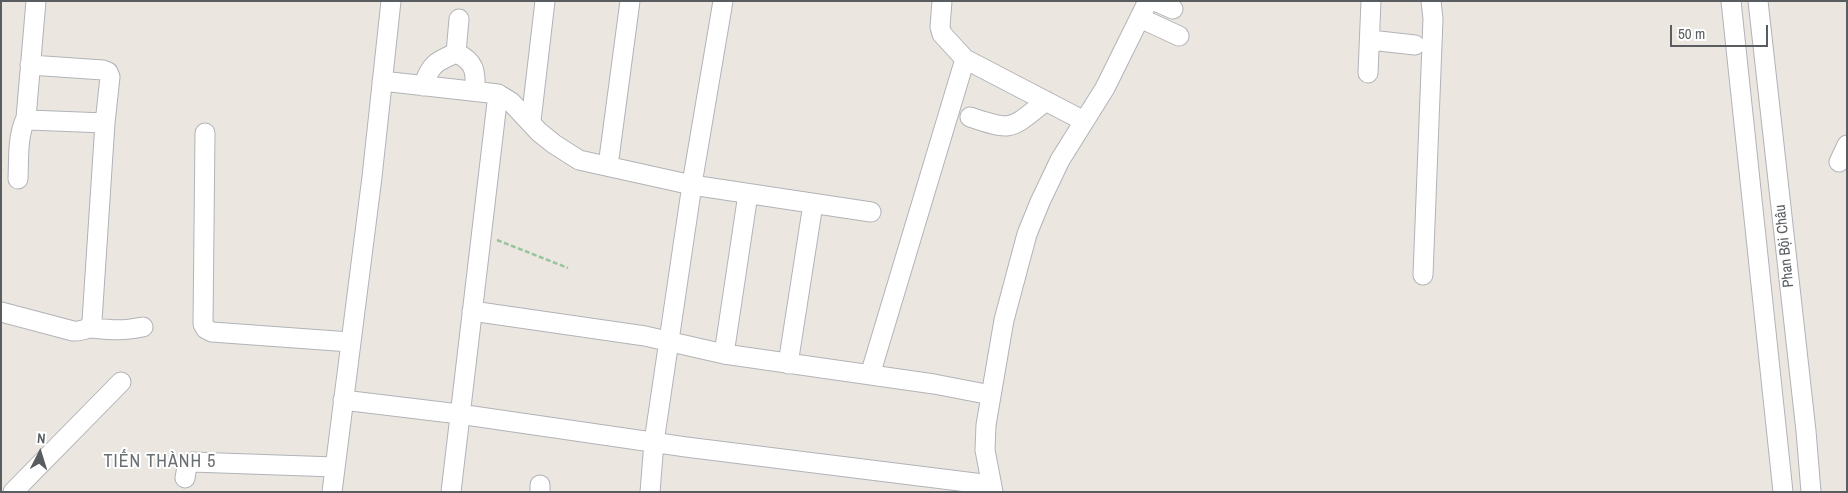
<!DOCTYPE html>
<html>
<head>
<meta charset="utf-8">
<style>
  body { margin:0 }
  #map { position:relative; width:1848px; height:493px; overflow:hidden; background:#ebe7e0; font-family:"Archivo Narrow",sans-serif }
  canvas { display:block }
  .frame { position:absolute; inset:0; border:2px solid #595d60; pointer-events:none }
  .north { position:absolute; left:15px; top:428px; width:50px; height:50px; -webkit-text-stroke:4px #fff; paint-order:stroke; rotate:5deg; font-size:14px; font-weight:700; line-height:20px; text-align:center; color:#595d60 }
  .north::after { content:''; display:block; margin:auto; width:18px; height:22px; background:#595d60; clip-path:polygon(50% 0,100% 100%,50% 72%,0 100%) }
  .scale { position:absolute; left:1670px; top:25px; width:98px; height:22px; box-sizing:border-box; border:2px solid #595d60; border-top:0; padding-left:6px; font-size:15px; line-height:18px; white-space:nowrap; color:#595d60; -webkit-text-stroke:4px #fff; paint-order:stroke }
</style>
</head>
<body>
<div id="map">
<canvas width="1848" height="493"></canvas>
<div class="frame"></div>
<div class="north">N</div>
<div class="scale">50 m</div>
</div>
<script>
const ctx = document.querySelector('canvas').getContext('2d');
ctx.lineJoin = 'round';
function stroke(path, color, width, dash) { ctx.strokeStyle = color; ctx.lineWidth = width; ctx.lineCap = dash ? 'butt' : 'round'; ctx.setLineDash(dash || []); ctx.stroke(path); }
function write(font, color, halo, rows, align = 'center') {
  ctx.font = font + ' "Archivo Narrow",sans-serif'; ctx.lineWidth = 4; ctx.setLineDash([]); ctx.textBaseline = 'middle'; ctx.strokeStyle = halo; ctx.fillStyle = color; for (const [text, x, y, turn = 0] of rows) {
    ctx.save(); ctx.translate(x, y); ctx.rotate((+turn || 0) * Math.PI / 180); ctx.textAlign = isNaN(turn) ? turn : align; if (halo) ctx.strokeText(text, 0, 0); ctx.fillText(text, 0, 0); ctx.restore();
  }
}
const path = new Path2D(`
  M497,240l71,28`);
const minor = new Path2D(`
  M36,1l-10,117 3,2 76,3 -13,198 -3,7
  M1155,1l18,8
  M1731,1l52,491
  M1758,1l48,430 5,61
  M1140,18l39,18
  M459,19l-3,34c19,8 20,19 19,38
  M1370,40l45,5
  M965,59l119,62
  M30,65l73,5 5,2 2,5 -5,46
  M1368,73l3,-72
  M382,81l116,13 13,8 28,30 15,12 25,16 113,25 179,27
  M423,86c8,-22 12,-24 33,-33
  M970,117c44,15 40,12 76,-16
  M531,121l14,-120
  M205,133l-2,191 3,5 6,3 138,10
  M1839,162l8,-17
  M608,166l22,-165
  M18,179c1,-21 -1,-42 8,-61
  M1423,275l10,-256 -2,-18
  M472,311l173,25 79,18 210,30 57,11
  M1,312l72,19c7,1 13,-3 19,-3 21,2 29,3 51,-1
  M724,354l24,-160
  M788,364l25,-160
  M870,375l95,-316 -23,-25 -2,-7 2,-26
  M343,400l116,14 227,33 305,38
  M185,478l2,-12 5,-4 143,5
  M13,492l108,-110
  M332,492l40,-315 19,-176
  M451,492l47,-398
  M540,492v-7
  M650,492l4,-50 39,-264 30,-177
  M993,492l-8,-42 1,-25 18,-105 23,-86 13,-32 20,-42 45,-72 43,-87`);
const streetNames = [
  ["Phan Bội Châu",1785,246,-96]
];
const quarterNames = [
  ["TIẾN THÀNH 5",160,462]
];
stroke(minor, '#b1b3b7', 21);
stroke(path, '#98c5a0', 2.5, [5, 2.5]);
stroke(minor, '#fff', 19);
write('15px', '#595d60', '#fff', streetNames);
ctx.letterSpacing = '1px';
write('18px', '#6a6f72', '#fff', quarterNames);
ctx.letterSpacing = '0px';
</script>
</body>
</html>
